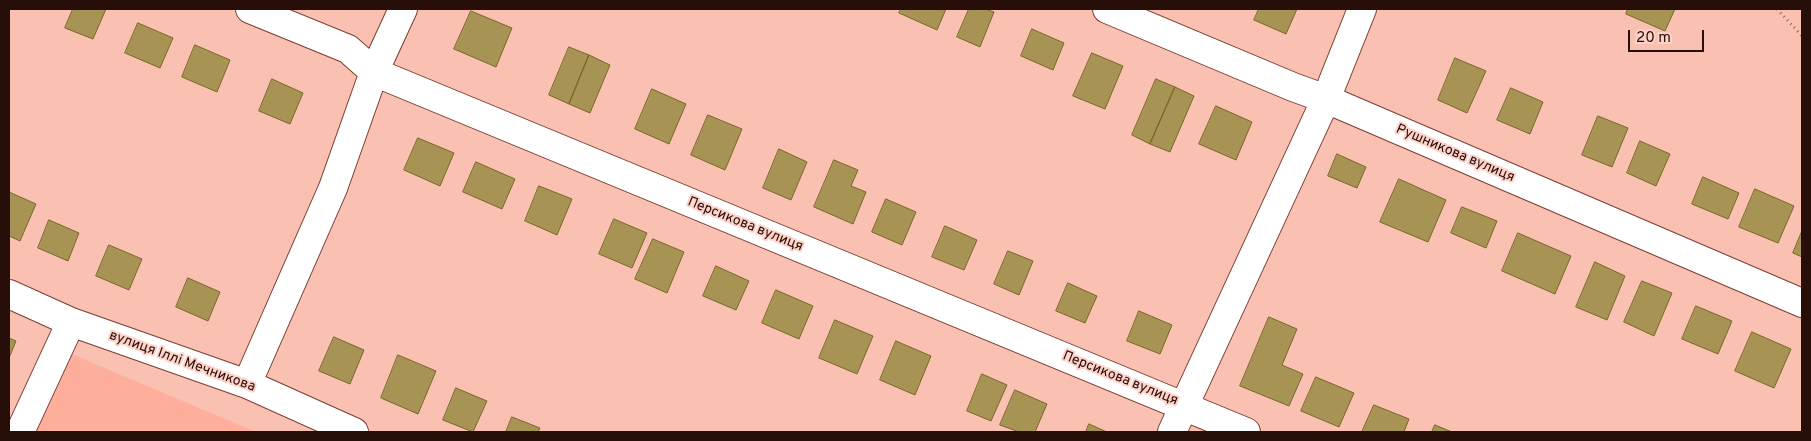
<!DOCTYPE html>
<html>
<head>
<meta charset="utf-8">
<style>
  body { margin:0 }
  #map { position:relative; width:1811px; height:441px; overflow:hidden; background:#fac1b3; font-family:Overpass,sans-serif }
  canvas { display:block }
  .frame { position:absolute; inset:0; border:10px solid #270e09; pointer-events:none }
  .scale { position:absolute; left:1628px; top:30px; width:76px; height:22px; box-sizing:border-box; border:2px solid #270e09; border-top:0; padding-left:6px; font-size:15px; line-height:18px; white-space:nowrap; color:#270e09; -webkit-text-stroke:4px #fed2c8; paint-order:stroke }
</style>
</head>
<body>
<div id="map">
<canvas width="1811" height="441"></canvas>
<div class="frame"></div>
<div class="scale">20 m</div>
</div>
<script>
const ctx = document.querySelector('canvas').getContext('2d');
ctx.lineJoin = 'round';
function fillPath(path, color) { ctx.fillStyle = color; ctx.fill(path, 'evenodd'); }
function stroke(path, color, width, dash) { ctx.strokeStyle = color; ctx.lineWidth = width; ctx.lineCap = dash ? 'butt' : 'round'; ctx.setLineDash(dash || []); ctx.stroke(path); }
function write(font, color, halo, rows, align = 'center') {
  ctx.font = font + ' Overpass,sans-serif'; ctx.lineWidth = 4; ctx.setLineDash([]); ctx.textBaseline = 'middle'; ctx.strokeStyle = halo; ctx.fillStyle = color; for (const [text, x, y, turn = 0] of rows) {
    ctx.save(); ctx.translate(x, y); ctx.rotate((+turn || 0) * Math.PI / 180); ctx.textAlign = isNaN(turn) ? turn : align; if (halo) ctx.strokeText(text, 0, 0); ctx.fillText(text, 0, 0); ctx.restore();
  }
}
const built = new Path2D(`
  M69,353l187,79h-220z`);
const building = new Path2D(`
  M73,9h33l-13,30 -28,-11z
  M901,9h45l-9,21 -38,-17z
  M969,9h16l9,3 -14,35 -23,-10z
  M1259,9h38l-11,25 -32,-14z
  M1628,9h47l-10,22 -39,-17z
  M471,11l41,17 -16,39 -42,-18z
  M138,23l35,15 -13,30 -35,-15z
  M1032,29l32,14 -11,27 -32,-14z
  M195,45l35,15 -13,32 -35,-15z
  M569,47l20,8 -20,49 -20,-9z
  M1092,53l31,13 -18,43 -32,-13z
  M589,55l21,10 -20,48 -21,-9z
  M1455,58l31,13 -19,42 -29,-13z
  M272,79l31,14 -13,31 -31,-13z
  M1156,79l19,8 -25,57 -18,-9z
  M1175,87l19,9 -24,56 -20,-8z
  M1511,88l32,14 -13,32 -33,-14z
  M652,89l34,15 -17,40 -34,-15z
  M1216,106l36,16 -16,38 -37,-16z
  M708,115l34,14 -17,41 -34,-15z
  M1598,116l30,12 -16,39 -30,-12z
  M418,138l36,15 -14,33 -36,-16z
  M1640,141l30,13 -14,32 -29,-13z
  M779,149l28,13 -16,38 -28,-12z
  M1337,154l29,13 -9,21 -29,-12z
  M834,160l24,10 -7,16 15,6 -13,32 -39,-17z
  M476,162l39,17 -13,30 -39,-17z
  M1703,177l36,16 -11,26 -36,-15z
  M1399,179l47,21 -18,42 -48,-20z
  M539,186l33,13 -15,36 -32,-14z
  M1755,189l39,17 -16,37 -39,-16z
  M9,192l27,12 -16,37 -11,-5z
  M886,199l30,13 -14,33 -30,-13z
  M1462,207l35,14 -11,27 -35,-15z
  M614,219l33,14 -15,35 -33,-14z
  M49,220l30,13 -11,28 -30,-13z
  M945,226l32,14 -13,30 -32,-13z
  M1802,231v26l-9,-4z
  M1518,233l53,23 -16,38 -53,-23z
  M653,239l31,13 -17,41 -32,-14z
  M109,245l33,14 -13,31 -33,-14z
  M1008,251l25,10 -14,34 -25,-11z
  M1595,262l30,14 -18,44 -31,-13z
  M716,266l33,15 -13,29 -33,-14z
  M188,278l32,14 -12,29 -32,-14z
  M1642,281l30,12 -18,43 -30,-14z
  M1068,283l29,13 -12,27 -29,-12z
  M776,290l37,16 -14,33 -37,-16z
  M1696,306l36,15 -14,33 -36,-15z
  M1139,311l33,14 -12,29 -33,-13z
  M1269,317l28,12 -15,36 21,9 -14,32 -49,-20z
  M835,320l38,16 -16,38 -38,-16z
  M1752,332l39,17 -17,39 -39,-17z
  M334,337l30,13 -14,34 -31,-13z
  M9,338l7,3 -7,17z
  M896,341l35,15 -16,39 -35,-15z
  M398,355l38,16 -18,43 -37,-16z
  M982,374l25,11 -16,36 -24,-10z
  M1316,377l38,16 -15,34 -38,-16z
  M456,388l31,13 -14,31 -30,-12z
  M1015,390l32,14 -12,28h-16l-19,-7z
  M1374,405l35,14 -5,13h-42z
  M512,417l28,11 -2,4h-32z
  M1089,424l18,8h-21z
  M1435,425l17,7h-20z`);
const path = new Path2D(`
  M1777,9l25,27`);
const minor = new Path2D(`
  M250,9l98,40 26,23 872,360
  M1107,9l186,78 33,12 476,204
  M9,294l62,28 176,62 107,48
  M247,384l86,-196 41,-116 29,-63
  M20,432l51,-110
  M1172,432l154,-333 36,-90`);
const streetNames = [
  ["Рушникова вулиця",1455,154,23],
  ["Персикова вулиця",745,225,22],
  ["вулиця Іллі Мечникова",182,362,20],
  ["Персикова вулиця",1120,379,22]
];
fillPath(built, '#fdaf9c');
fillPath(building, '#a79455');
stroke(building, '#796726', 1);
stroke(minor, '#7a3e31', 30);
stroke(path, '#91685e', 3, [1, 4]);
stroke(minor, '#fff', 28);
write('14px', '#270e09', '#fed2c8', streetNames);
</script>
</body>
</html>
